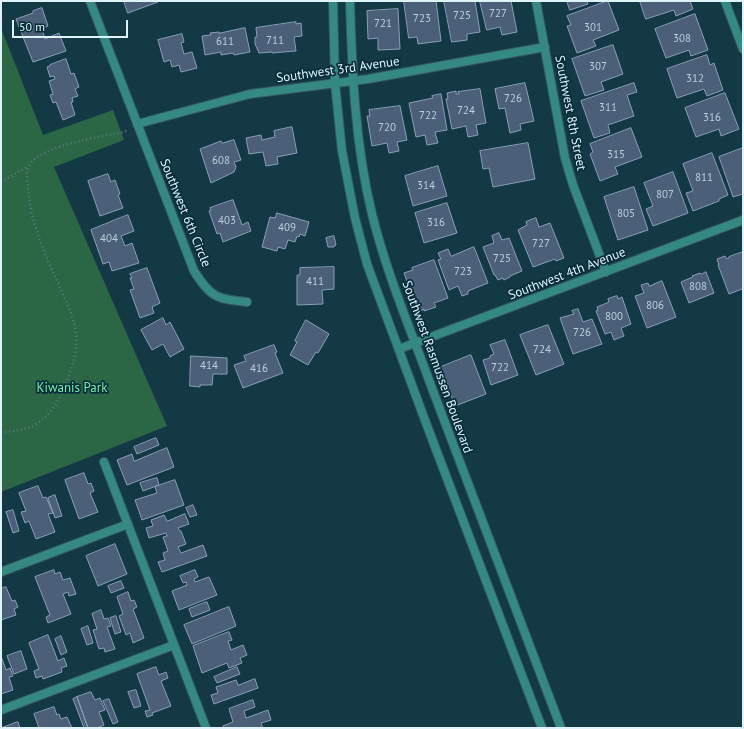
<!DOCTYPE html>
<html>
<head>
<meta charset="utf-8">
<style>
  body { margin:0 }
  #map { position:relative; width:744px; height:729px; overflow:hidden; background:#133945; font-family:"PT Sans",sans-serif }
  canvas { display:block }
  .frame { position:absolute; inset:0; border:2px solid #dff3fb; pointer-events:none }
  .scale { position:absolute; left:12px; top:20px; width:116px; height:18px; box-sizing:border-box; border:2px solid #dff3fb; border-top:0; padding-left:5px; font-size:12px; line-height:14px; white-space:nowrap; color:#dff3fb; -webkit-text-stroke:3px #072e3a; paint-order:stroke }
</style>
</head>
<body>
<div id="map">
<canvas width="744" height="729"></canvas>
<div class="frame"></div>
<div class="scale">50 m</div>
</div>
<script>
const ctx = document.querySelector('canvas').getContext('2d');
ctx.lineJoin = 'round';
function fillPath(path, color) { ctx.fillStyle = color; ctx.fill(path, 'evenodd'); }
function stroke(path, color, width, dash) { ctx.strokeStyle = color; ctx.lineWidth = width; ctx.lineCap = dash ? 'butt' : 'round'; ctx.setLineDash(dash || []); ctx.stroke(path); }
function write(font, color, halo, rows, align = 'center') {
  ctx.font = font + ' "PT Sans",sans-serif'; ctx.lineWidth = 3.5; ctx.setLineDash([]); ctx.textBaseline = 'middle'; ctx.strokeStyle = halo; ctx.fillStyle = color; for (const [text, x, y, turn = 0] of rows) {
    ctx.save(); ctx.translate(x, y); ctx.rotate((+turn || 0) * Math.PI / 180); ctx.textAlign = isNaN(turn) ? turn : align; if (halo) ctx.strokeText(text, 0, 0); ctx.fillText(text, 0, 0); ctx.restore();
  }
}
const green = new Path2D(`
  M1,28l42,107 70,-25 11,30 -70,27 113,259 -166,66z`);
const building = new Path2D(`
  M124,1h34v1l-30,11z
  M404,1h32l5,40 -23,3 -1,-7 -8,1z
  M444,1h31l5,31 -13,2v6l-15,2z
  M480,1h31l6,31 -15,3 -2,-8 -13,3z
  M567,1h20l1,3 -18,6z
  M608,1l11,29 -26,10 3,6 -19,7 -10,-27 4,-1 -4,-9z
  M640,1h50l3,8 -17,7 -2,-6 -28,9z
  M42,8l6,18 -6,3 3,10 14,-6 7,18 -33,11 -17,-43 17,-6v-2z
  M398,9l2,40 -22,1v-12l-10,1 -1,-28z
  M695,14l13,36 -17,6 -2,-6 -23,8 -11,-29z
  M296,22v2l5,-1 1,13 -8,1 2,14 -24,2v-1l-13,1 -4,-9v-7h2l-1,-9z
  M245,28l5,24 -16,3 -1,-2 -12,2v-3l-16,3 -3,-19 9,-1 -1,-2 9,-1v1z
  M182,34l2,8 -3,1 3,11 8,-2 5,16 -16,4 -2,-7 -7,2 -2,-7 -6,2 -6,-22z
  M613,45l10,29 -22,8 3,8 -19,6 -13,-37z
  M707,55l3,10 4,-2 9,27 -16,6 -3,-7 -27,9 -10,-29z
  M66,59l5,15 3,-1 5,14 -4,2 3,7 -6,2 1,4h-2l4,13 -12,5 -7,-18 -3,1 -3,-8 3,-1 -4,-13 6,-2 -1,-3 -4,1 -3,-10 3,-1v-1z
  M525,83l9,38 -14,3 1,6 -11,3 -5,-25 -6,1 -4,-20z
  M634,83l3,9 -10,3 7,21 -26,9 2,8 -16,5 -13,-37z
  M480,89l6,34 -10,2 2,10 -10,2 -2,-11 -14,3 -6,-30h2l-1,-6 9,-2v3h3l-1,-2z
  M725,93l14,36 -18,7 -2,-7 -23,8 -11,-29z
  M441,94l6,36 -12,2 3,11 -11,2 -2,-10 -9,2 -7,-34 24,-5 -1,-2z
  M400,106l7,34 -10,2 2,9 -10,2 -2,-10 -15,3 -5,-30h3l-1,-6z
  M292,127l5,26 -20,4 1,7 -12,2 -3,-14 -14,2 -3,-16 15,-3 1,5 13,-3 -1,-6z
  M631,128l11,29 -27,10 3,7 -18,7 -10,-27 3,-2 -3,-8z
  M234,140l7,20 -7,2 2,5 -2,5 -23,11 -11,-34 21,-8 1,2z
  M528,143l7,36 -42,8 -4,-19 -6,1 -3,-18z
  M743,148v46l-10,3 -14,-40z
  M712,153l16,42 -9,4v2l-26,10 -7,-18 7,-2 -10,-27z
  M438,166l9,30 -34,10 -8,-30z
  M673,172l15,41 -35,13 -7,-17 7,-3 -9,-23z
  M108,174l3,8 4,-2 5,14 -2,1 5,13 -23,8 -12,-35z
  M634,187l14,43 -30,10 -14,-43z
  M233,200l9,25 6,-3 3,9 -28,11 -3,-9 -3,1 -8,-23 2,-1 -1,-2z
  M447,203l10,30 -33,10 -9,-30z
  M277,213l32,9 -4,14 -5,-2 -1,3 -2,-1 -2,6 -7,-2 -3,9 -7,-2 -1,4 -15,-4 8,-30 5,1z
  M128,215l6,16 -13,5 4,10 7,-3 7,20 -27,8 -3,-9 -6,2 -12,-34z
  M536,218l3,9 11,-4 14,35 -8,3 -1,-2 -22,8 -15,-37 9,-5 -1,-3z
  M499,233l3,7 7,-2 13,33 -12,5v1l-6,3 -1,-2 -5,2 -3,-5h-1l-11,-28 11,-4 -2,-7z
  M334,236l2,9 -2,1v1h-6l-2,-9z
  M474,247l14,36 -20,8v3l-6,2 -4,-10 -9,4 -11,-30 3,-1 -3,-6 10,-4 3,7z
  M743,252v41l-1,-4 -13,5 -11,-29h1l-2,-6 8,-3 2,3 2,-1v-1z
  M434,260l14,38 -14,5 2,4 -12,4v-2l-6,3 -14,-39 9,-3 -1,-2z
  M334,267v22l-12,1 1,14 -26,1v-30h3v-7z
  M147,268l13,35 -8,4 2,6 -14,5 -10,-28 4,-1 -4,-11h2l-2,-4z
  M706,272l8,21 -25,10 -8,-21 12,-5 -1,-1 8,-3 1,1z
  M662,281l14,36 -29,11 -12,-32 9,-3 -3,-8 7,-2 1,3z
  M617,296l1,3 4,-2 9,27 -10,4 3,8 -10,4 -3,-8 -6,2 -9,-23 2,-1 -1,-3 12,-5 -1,-3z
  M578,309l5,13 9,-3 10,25 -29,10 -13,-36 14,-4 -2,-3z
  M163,318l3,7 4,-3 14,27 -14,8 -7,-13 -11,6 -11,-20z
  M306,320l23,14 -11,19 -2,-1 -8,13 -18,-10 7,-13 -2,-1z
  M548,325l16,39 -28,11 -16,-40z
  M505,340l13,35 -27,10 -8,-25 7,-2v-2l4,-2 -4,-9z
  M274,345l3,7 -2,1 8,20 -40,15 -9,-23 12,-4 -2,-5z
  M471,355l15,39 -31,12 -14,-39z
  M191,356l36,2v16h-14l-1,11h-12v2l-10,-1z
  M156,438l3,7 -22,9 -3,-7z
  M167,448l7,19 -47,18 -10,-25 15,-6 2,7z
  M84,473l4,11 3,-1 3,8 -4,2 8,19 -19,7 -14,-39z
  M157,478l2,7 -16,6 -3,-8z
  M175,480l9,25 -42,15 -7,-20 22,-7 -2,-6z
  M38,486l5,12 3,-1 7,16 -5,1 7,18 -19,7 -7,-18 -4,2 -4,-11 5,-1 -7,-18z
  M55,495l7,21 -7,2 -7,-20z
  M193,505l4,10 -7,2 -4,-9z
  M13,510l6,21 -6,2 -7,-21z
  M185,514l4,10 -11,4 2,3h1l5,13 -8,3 3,6 22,-8 4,11 -45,16 -4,-10 7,-2 -2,-7 5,-2 -5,-14 4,-1 -1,-3 -17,5 -3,-10 7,-2 -2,-6 13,-5 3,6z
  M115,544l12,30 -29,12 -12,-30z
  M54,570l1,4 5,-2 3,8 7,-2 6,16 -7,2 -1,-4 -5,2 8,20 -23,9 -2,-6 4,-2 -15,-38z
  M195,570l3,7 -4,2 1,3 14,-5 8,18 -38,15 -7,-19 15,-6 -1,-3 -3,1 -3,-7z
  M121,581l3,7 -13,5 -3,-7z
  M6,587l6,14 3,-1 3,7 -4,2 2,6 -15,5v-31z
  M128,592l3,9 3,-1 3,7 -4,2 11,29 -11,5 -3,-10 -4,2 -7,-19 4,-2 -6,-17z
  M207,602l3,8 -18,7 -3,-8z
  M229,607l7,19 -44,18 -8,-19z
  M101,610l3,9 4,-1 3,8 -4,1 8,22 -10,3 -1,-4 -5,1 -6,-19 4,-1 -5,-15z
  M116,616l5,16 -6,2 -5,-16z
  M88,626l5,17 -6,2 -6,-16z
  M229,632l3,8 -4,1 3,9 12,-5 4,10 -7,3 2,5 -13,5 -2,-5 -25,10 -9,-27z
  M48,635l10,26 6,-3 3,8 -6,2 1,4 -19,7 -1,-3 -6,2 -2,-7 5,-2 -10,-26z
  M61,636l6,16 -6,3 -6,-16z
  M21,651l6,18 -13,5 -7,-18z
  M1,656l5,14 4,-2 3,8 -4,1 4,13 -12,4z
  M156,667l3,8 7,-3 2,6 -7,3 10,25 -19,7 1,2 -6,2 -2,-6 5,-1 -13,-36z
  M237,667l3,7 -23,9 -3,-6z
  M255,679l3,9 -44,16 -3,-9 7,-2 -2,-6 20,-7 2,5z
  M136,690l5,16 -7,2 -6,-16z
  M91,692l4,8 5,-2 5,12 -6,2 5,13 -7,3h-9l-11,-31z
  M77,697l11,31h-4l-11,-29z
  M109,699l9,23 -5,2 -10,-23z
  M253,700l2,7 -11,4 2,7 22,-8 3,10 -10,3 2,5h-12v-1l-3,1h-25v-2l10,-4 -4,-13z
  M54,707l3,8 2,-1 2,5 6,-2 5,11h-33l-5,-14z
  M18,722l2,6h-19z`);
const path = new Path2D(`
  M1,182l27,-16
  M1,433c10,-2 21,-3 30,-6 17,-7 29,-27 35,-44 6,-15 12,-33 10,-50 -2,-15 -9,-29 -15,-43 -15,-34 -32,-68 -33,-106 -1,-6 -2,-13 1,-18 11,-21 72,-29 95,-34l4,-2`);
const service = new Path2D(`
  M104,462l102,266
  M1,572l127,-48
  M1,710l173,-65`);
const minor = new Path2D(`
  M90,1l104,270c17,27 23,28 53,31
  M536,1l29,157 8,27 33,87
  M725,1l18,48
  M137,124l113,-30 118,-15 177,-32
  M399,349l344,-129`);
const tertiary = new Path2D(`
  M333,1l2,82 7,68 13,67 12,46 62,167 113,297
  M350,1c2,71 5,143 22,213 15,61 40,119 61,177 42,113 85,225 128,337`);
const numberNames = [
  ["727",498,14],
  ["725",462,16],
  ["723",422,19],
  ["721",383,24],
  ["301",593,28],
  ["308",682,39],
  ["711",275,41],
  ["611",225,42],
  ["307",598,67],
  ["312",695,79],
  ["726",513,99],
  ["311",608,108],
  ["724",466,111],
  ["722",428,116],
  ["316",712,118],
  ["720",387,128],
  ["315",616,155],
  ["608",221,161],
  ["811",704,178],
  ["314",426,186],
  ["807",665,195],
  ["805",626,214],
  ["403",227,221],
  ["316",436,223],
  ["409",287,228],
  ["404",109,239],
  ["727",541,244],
  ["725",502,259],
  ["723",463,272],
  ["411",315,282],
  ["808",698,287],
  ["806",655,306],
  ["800",614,317],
  ["726",582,333],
  ["724",542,350],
  ["414",209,366],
  ["722",500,368],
  ["416",259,369]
];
const streetNames = [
  ["Southwest 3rd Avenue",338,70,-8],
  ["Southwest 8th Street",570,113,79],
  ["Southwest 6th Circle",185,213,68],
  ["Southwest 4th Avenue",567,274,-21],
  ["Southwest Rasmussen Boulevard",437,367,70]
];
const parkNames = [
  ["Kiwanis Park",72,388]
];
fillPath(green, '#2b6745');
fillPath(building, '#4c5f78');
stroke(building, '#899eb9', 1);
stroke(service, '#345762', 10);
stroke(minor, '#345762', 10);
stroke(tertiary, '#345762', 10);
stroke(path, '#5b7a85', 2.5, [1, 3]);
stroke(service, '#358983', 8);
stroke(minor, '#358983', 8);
stroke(tertiary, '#358983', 8);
write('11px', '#baceda', null, numberNames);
write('13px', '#dff3fb', '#072e3a', streetNames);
write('13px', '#77f0a9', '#072e3a', parkNames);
</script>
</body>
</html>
